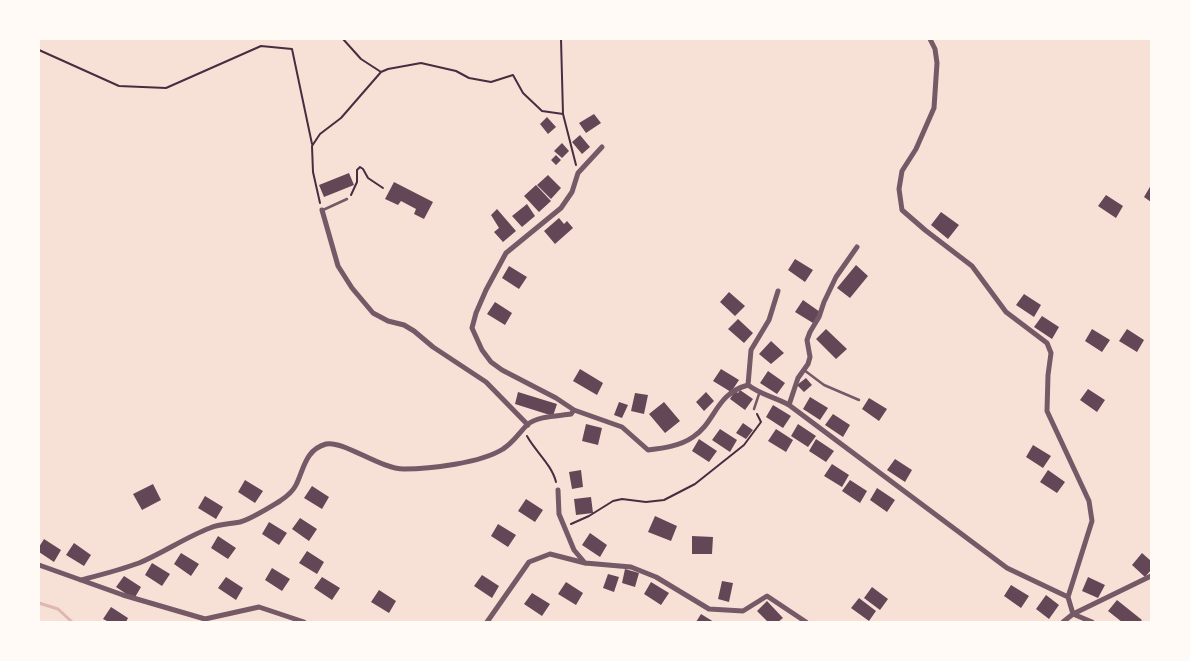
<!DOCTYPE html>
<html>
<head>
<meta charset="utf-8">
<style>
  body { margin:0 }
  #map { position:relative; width:1190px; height:661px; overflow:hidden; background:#f7e1d7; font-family:"Varela Round",sans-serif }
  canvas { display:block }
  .frame { position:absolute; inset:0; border:40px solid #fffaf5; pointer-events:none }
</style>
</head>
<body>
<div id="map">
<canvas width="1190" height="661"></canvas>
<div class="frame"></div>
</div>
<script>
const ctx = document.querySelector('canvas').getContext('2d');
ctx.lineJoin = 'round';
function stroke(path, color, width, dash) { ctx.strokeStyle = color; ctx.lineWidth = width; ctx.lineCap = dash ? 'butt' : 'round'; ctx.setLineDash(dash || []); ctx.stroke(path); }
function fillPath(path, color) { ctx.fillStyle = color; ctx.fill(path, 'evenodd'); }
const stream = new Path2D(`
  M39,603l19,6 14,13`);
const building = new Path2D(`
  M594,114l7,9 -15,10 -7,-10z
  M547,117l9,10 -8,7 -8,-10z
  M580,135l10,12 -8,7 -10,-12z
  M562,143l7,8 -7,7 -8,-7z
  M556,155l5,5 -5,5 -5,-5z
  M349,173l5,12 -30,12 -5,-12z
  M548,175l13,13 -10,11 -14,-14z
  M394,182l39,20 -9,17 -10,-5 2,-5 -15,-8 -3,4 -13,-6z
  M536,185l15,16 -12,11 -15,-16z
  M1151,185v17l-7,-5z
  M1106,195l17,11 -7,12 -18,-12z
  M527,204l8,12 -13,11 -10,-11z
  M497,209l19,22 -13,11 -9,-10 5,-4 -8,-13z
  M941,212l18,13 -11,14 -17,-14z
  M559,218l5,6 3,-3 6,7 -18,16 -11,-13z
  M795,259l18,11 -8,12 -17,-12z
  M856,265l12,11 -18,22 -13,-10z
  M509,266l18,11 -8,12 -17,-11z
  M729,292l16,14 -10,10 -15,-14z
  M1024,294l17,11 -7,12 -18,-12z
  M803,300l17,12 -7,11 -18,-11z
  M495,302l17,11 -7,12 -18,-11z
  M1042,316l17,11 -7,12 -18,-12z
  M738,319l15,14 -9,10 -16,-14z
  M826,329l21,20 -11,10 -20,-20z
  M1092,329l18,11 -8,12 -17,-11z
  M1127,329l17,11 -7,12 -18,-11z
  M771,341l13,12 -13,11 -12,-10z
  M580,369l23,14 -6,12 -24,-14z
  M721,369l18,11 -8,12 -18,-11z
  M768,371l17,12 -8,11 -17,-11z
  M806,378l6,7 -8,7 -7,-7z
  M1088,389l17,11 -8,12 -17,-12z
  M740,390l13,9 -8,11 -15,-11 5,-8 3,2z
  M518,392l39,12 -4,12 -38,-12z
  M706,392l8,9 -10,10 -8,-9z
  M635,393l13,2 -4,19 -13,-3z
  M810,397l18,11 -8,12 -17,-11z
  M869,398l18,11 -8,12 -17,-12z
  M619,402l9,3 -6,13 -8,-3z
  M664,402l16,19 -15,12 -16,-19z
  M773,405l18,11 -8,12 -17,-11z
  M833,414l17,11 -7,12 -18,-12z
  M743,423l10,7 -7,9 -10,-6z
  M586,424l16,4 -4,17 -16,-4z
  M798,424l18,12 -8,11 -17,-11z
  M720,429l17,11 -7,12 -18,-12z
  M776,429l17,11 -7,12 -18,-11z
  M699,439l18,12 -8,11 -17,-11z
  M816,439l18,12 -8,11 -17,-11z
  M1033,445l18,11 -8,12 -17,-11z
  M895,459l17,11 -7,12 -18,-12z
  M832,464l17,11 -7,12 -18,-11z
  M581,470l2,17 -11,2 -3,-17z
  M1048,470l17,12 -8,11 -17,-11z
  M245,480l18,11 -8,12 -17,-11z
  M850,480l17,11 -7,12 -18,-12z
  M153,484l8,16 -19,10 -9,-16z
  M312,486l17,11 -7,12 -18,-11z
  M877,488l18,12 -8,12 -17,-12z
  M205,496l18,11 -7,12 -18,-11z
  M591,497l2,16 -17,2 -2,-16z
  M526,499l17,11 -8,12 -17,-11z
  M655,516l22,10 -6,15 -23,-9z
  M300,518l17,11 -8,12 -17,-12z
  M269,522l18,11 -8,12 -17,-11z
  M498,524l18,11 -8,12 -17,-11z
  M590,533l17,12 -7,12 -18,-12z
  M218,536l18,12 -8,11 -17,-11z
  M692,536l21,1 -1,17h-20z
  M44,539l17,11 -7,12 -15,-10v-5z
  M74,543l17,12 -7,11 -18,-11z
  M307,551l17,11 -7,12 -18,-11z
  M181,553l18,11 -8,12 -17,-12z
  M1142,553l9,8v9l-6,7 -13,-12z
  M152,563l18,11 -8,12 -17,-11z
  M272,568l18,11 -8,12 -17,-11z
  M625,569l14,4 -4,14 -13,-4z
  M608,574l11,3 -5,15 -11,-4z
  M482,575l17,11 -7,12 -18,-12z
  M124,576l17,11 -7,12 -18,-12z
  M226,577l17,11 -7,12 -18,-12z
  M322,577l18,11 -8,12 -18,-12z
  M1088,577l17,8 -7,13 -16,-7z
  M722,581l11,2 -4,19 -11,-3z
  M566,582l17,11 -7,12 -18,-11z
  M651,582l18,11 -8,12 -17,-11z
  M1011,585l18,11 -8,12 -17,-12z
  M872,587l16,12 -8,11 -16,-12z
  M379,590l17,11 -7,12 -18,-11z
  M532,593l18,11 -8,12 -18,-12z
  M1046,595l13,10 -10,14 -13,-10z
  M859,598l17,13 -7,10 -18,-13z
  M1117,600l25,20 -2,2h-18l-14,-11z
  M767,601l16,17 -5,4h-10l-11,-11z
  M111,607l17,11 -2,4h-17l-6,-3z
  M701,614l13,8h-18z`);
const path = new Path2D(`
  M343,39l18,20 20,13
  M561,39l2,75 13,51
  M39,50l80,36 47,2 95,-42 31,3 20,95
  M351,195l6,-13v-12l3,-3 3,2 5,9 15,10
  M320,203l-7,-31 -1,-26 8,-12 21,-16 40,-46 7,-3 33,-6 35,8 13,7 22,4 22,-7 10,18 19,18 21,3
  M527,436c8,15 25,29 29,46
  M571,524l18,-8 24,-15 9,-2 24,3 18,-2 31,-16 49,-39 17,-23 -4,-8`);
const service = new Path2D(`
  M323,210l24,-11
  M804,370l20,15 35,15
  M754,409l5,-15`);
const minor = new Path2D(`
  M930,39l5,10 2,14 -3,45 -18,41 -14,22 -3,18 3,21 23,20 47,36 34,46 41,31 4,10 -3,22 -1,36 42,90 3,20 -24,76
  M602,147l-24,26 -6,19 -11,16 -55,45 -20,37 -10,23 -4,15 10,22 9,12 11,8 54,28 18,12 48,17 26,23c16,-2 32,-4 45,-13 23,-15 22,-43 55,-52 13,10 27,12 41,20l218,163 61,29 5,17 78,-38
  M322,210l16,56 14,22 21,25 15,8 16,4 10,6 19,16 53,35 42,43
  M748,385l3,-35 18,-30 9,-29
  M789,405l9,-27 10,-14 2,-7 -3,-17 3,-8 9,-15 5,-15 12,-25 21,-30
  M558,490l1,24 15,36 11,13
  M39,565l84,30 82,24 54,-12 45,15
  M81,580c19,-5 39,-10 58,-17 24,-10 47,-26 71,-35 9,-4 20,-4 30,-6 11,-3 30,-15 40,-21 6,-4 13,-10 16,-16 8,-16 9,-35 30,-41 17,-4 54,25 78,25 26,0 77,-6 99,-20 10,-6 16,-16 24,-24 10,-9 31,-9 44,-11l3,-4
  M487,622l42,-60 21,-8 35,9 46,4 25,10 53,32 34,2 24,-15 39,26
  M1063,622l10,-8 19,8`);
stroke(stream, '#dcb8b0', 3);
fillPath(building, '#644757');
stroke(path, '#4a2c40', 2);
stroke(service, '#755966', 2.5);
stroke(minor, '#755966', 5);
</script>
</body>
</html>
